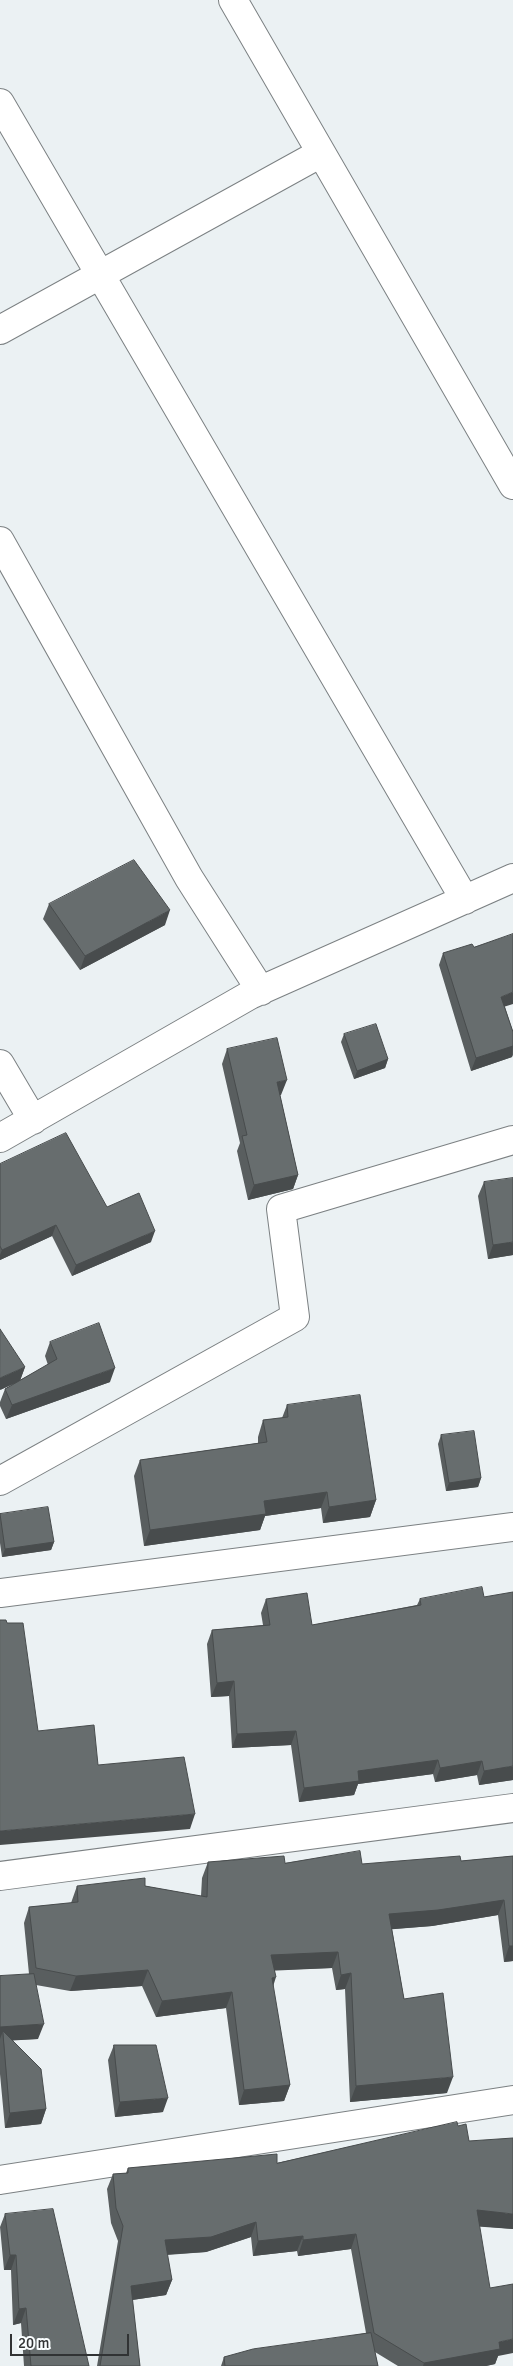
<!DOCTYPE html>
<html>
<head>
<meta charset="utf-8">
<style>
  body { margin:0 }
  #map { position:relative; width:513px; height:2366px; overflow:hidden; background:#ebf1f3; font-family:Signika,sans-serif }
  canvas { display:block }
  .scale { position:absolute; left:10px; top:2334px; width:119px; height:22px; box-sizing:border-box; border:2px solid #313334; border-top:0; padding-left:6px; font-size:15px; line-height:18px; white-space:nowrap; color:#313334; -webkit-text-stroke:4px #fafeff; paint-order:stroke }
</style>
</head>
<body>
<div id="map">
<canvas width="513" height="2366"></canvas>
<div class="scale">20 m</div>
</div>
<script>
const ctx = document.querySelector('canvas').getContext('2d');
ctx.lineJoin = 'round';
function stroke(path, color, width, dash) { ctx.strokeStyle = color; ctx.lineWidth = width; ctx.lineCap = dash ? 'butt' : 'round'; ctx.setLineDash(dash || []); ctx.stroke(path); }
function fillPath(path, color) { ctx.fillStyle = color; ctx.fill(path, 'evenodd'); }
const minor = new Path2D(`
  M233,0l280,485
  M0,103l465,797
  M0,330l321,-177
  M0,541l189,337 72,113
  M0,1064l33,56
  M0,1138l250,-143 263,-117
  M0,1481l295,-164 -14,-108 232,-69
  M0,1593l513,-66
  M0,1876l513,-68
  M0,2180l513,-80`);
const wall = new Path2D(`
  M49,904l116,21 -85,45 -37,-51z
  M474,947l31,60 8,25v23l-1,2 -41,14 -32,-106 4,-12z
  M344,1034l44,25 -3,9 -31,11 -13,-37z
  M227,1049l54,46h-1l18,80 -5,14 -45,11 -11,-49 3,-8 -18,-79z
  M0,1164l107,43 44,35 -79,34 -20,-40 -52,24z
  M484,1182l29,73 -25,4 -10,-63z
  M50,1342l60,40 -104,37 -6,-13v-4l5,-13 10,-6 -15,7 25,-23 -5,13 28,-15 -3,-9z
  M287,1405l89,95 -6,17 -47,6 -2,-15 -56,8 -5,14 -116,16 -10,-70 6,-16 118,-17v-6l5,-17 19,-2z
  M441,1435l40,43 -3,9 -32,4 -8,-47z
  M0,1514l54,28 -3,8 -49,7 -2,-14z
  M266,1599l46,26 105,-20 3,-6 93,181 -34,5 -2,-10 -42,7 -2,-8 -75,10 -4,11 -55,7 -8,-57 -59,3 -3,-52 -18,1 -4,-53 5,-14 51,-5 -2,-12z
  M513,1856v105l-9,1 -6,-47 -66,11 -40,3 12,70 43,94 -97,9 -5,-113 -9,1 -4,-22 -57,2 -2,17 17,98 -6,16 -45,4 -13,-97 -70,9 -14,-31 -72,5 -34,-6 2,54 -25,1 33,69 -5,15 -36,4 -5,-54v-98l29,-2 -5,-51 5,-16 42,-4 6,-17h68l56,10 1,-18 6,-16 154,2 99,-3z
  M114,2045l49,67 -48,5 -7,-57z
  M458,2126l11,15 44,88 -34,-3 19,130 -3,8 -9,2h-88l-23,-14 3,14h-157l3,-9 142,-24 -15,-84 -53,7 -1,-5 -44,5 -2,-19 -45,15 -39,3 5,25 -6,15 -34,5 8,66h-43l21,-125 -7,-18 -4,-34 6,-15 13,-1 2,-5 149,-5z
  M5,2214l84,152h-65l-3,-43 -8,2 -2,-55h-7l-4,-43z`);
const shadedWall = new Path2D(`
  M170,910l-5,15 -85,45 5,-14z
  M513,992v12l-16,5 4,-12z
  M513,1046l-1,11 -41,14 5,-13z
  M388,1059l-3,9 -31,11 3,-8z
  M287,1080l-6,15 -9,2 5,-15z
  M298,1175l-5,14 -45,11 6,-15z
  M56,1225l-4,11 -52,24v-5l2,-5z
  M155,1231l-4,11 -79,34 4,-11z
  M513,1242v13l-25,4 5,-14z
  M25,1367l-5,14 -20,9v-12z
  M115,1368l-5,14 -104,37 6,-14z
  M481,1478l-3,9 -32,4 3,-8z
  M327,1492l-6,16 -56,8 -5,14 -116,16 6,-16 114,-29z
  M376,1500l-6,17 -47,6 6,-16z
  M54,1542l-3,8 -49,7 3,-8z
  M234,1681l-5,15 -18,1 6,-14z
  M296,1731l-5,14 -59,3 5,-14z
  M438,1760l-5,14 -75,10 -4,11 -55,7 5,-14 54,-17z
  M482,1761l-5,14 -42,7 5,-14z
  M513,1766v14l-34,5 5,-14z
  M195,1814l-5,15 -190,16v-14z
  M504,1900l-6,15 -66,11 -49,4 6,-16z
  M509,1946h4v15l-9,1z
  M338,1952l-6,16 -66,3 5,-16z
  M148,1970l-6,16 -72,5 6,-15z
  M351,1973l-6,16 -9,1 5,-15z
  M276,1977l-5,16 1,-15z
  M232,1992l-6,16 -70,9 6,-16z
  M44,2024l-6,15 -34,2 -1,-10 -3,8v-12z
  M453,2077l-6,16 -97,9 6,-16z
  M290,2085l-6,16 -45,4 5,-15z
  M168,2098l-5,14 -48,5 5,-15z
  M46,2109l-5,15 -36,4 5,-15z
  M477,2210l36,4v15l-42,-3z
  M256,2222l-5,15 -45,15 -47,3 6,-15z
  M356,2234l-5,15 -53,7 5,-16z
  M303,2236l-6,15 -44,5 5,-15z
  M10,2255h6l-5,15h-7z
  M172,2280l-6,15 -41,6 6,-15z
  M26,2308l-5,15 -8,2 6,-16z
  M513,2339v14l-15,3 -3,8 -9,2h-63l1,-3 75,-21z`);
const building = new Path2D(`
  M134,860l36,50 -85,46 -36,-52z
  M513,934v58l-12,5 12,35v14l-37,12 -33,-105 29,-9 2,3z
  M376,1024l12,35 -31,12 -13,-37z
  M277,1038l10,42 -10,2 21,93 -44,10 -12,-49 5,-1 -20,-86z
  M66,1133l41,74 32,-14 16,38 -79,34 -20,-40 -54,25 -2,-4v-82z
  M513,1178v64l-20,3 -9,-63z
  M99,1323l16,45 -103,37 -7,-16 52,-30 -7,-17z
  M0,1329l25,38 -25,11z
  M360,1395l16,105 -47,7 -2,-15 -63,9 2,13 -116,16 -10,-70 127,-18 -4,-22 25,-3 -1,-12z
  M474,1431l7,47 -32,5 -8,-48z
  M48,1507l6,35 -49,7 -5,-35z
  M482,1587l2,10 29,-5v174l-29,5 -2,-10 -42,7 -2,-8 -80,11 1,10 -55,7 -8,-57 -59,3 -3,-53 -17,2 -5,-53 58,-5 -4,-26 41,-6 5,32 109,-20 -1,-6z
  M0,1620h6l1,3h16l15,108 56,-6 4,40 86,-8 11,57 -195,17z
  M360,1851l2,13 98,-8 1,5 52,-5v90h-4l-5,-46 -66,10 -49,4 15,85 39,-6 10,84 -97,9 -5,-113 -10,2 -3,-23 -67,3 5,22 -4,1 18,107 -46,5 -12,-98 -70,9 -14,-31 -72,6 -40,-8 -7,-61 49,-5 -1,-16 68,-8v8l62,11 1,-35 76,-6 1,7z
  M34,1974l10,50 -44,3v-51z
  M3,2031l38,38 5,40 -36,4z
  M114,2045h42l12,53 -48,4z
  M457,2122l1,4 8,-2 3,17 44,-3v76l-36,-4 13,78 23,-4v55l-14,3 1,7 -76,14 -50,-30 -18,-99 -53,6v-4l-45,5 -2,-19 -45,15 -46,3 7,40 -41,6 9,80h-40l23,-140 -7,-18 -3,-34 15,-1v-5l149,-14v9z
  M53,2209l36,157h-58l-5,-58 -7,1 -3,-54h-6l-5,-41z
  M371,2333l7,33h-153l-1,-9 29,-8z`);
stroke(minor, '#7c8183', 30);
stroke(minor, '#fff', 28);
fillPath(wall, '#595e5f');
fillPath(shadedWall, '#484c4d');
fillPath(building, '#676d6e');
stroke(building, '#484c4d', 1);
</script>
</body>
</html>
